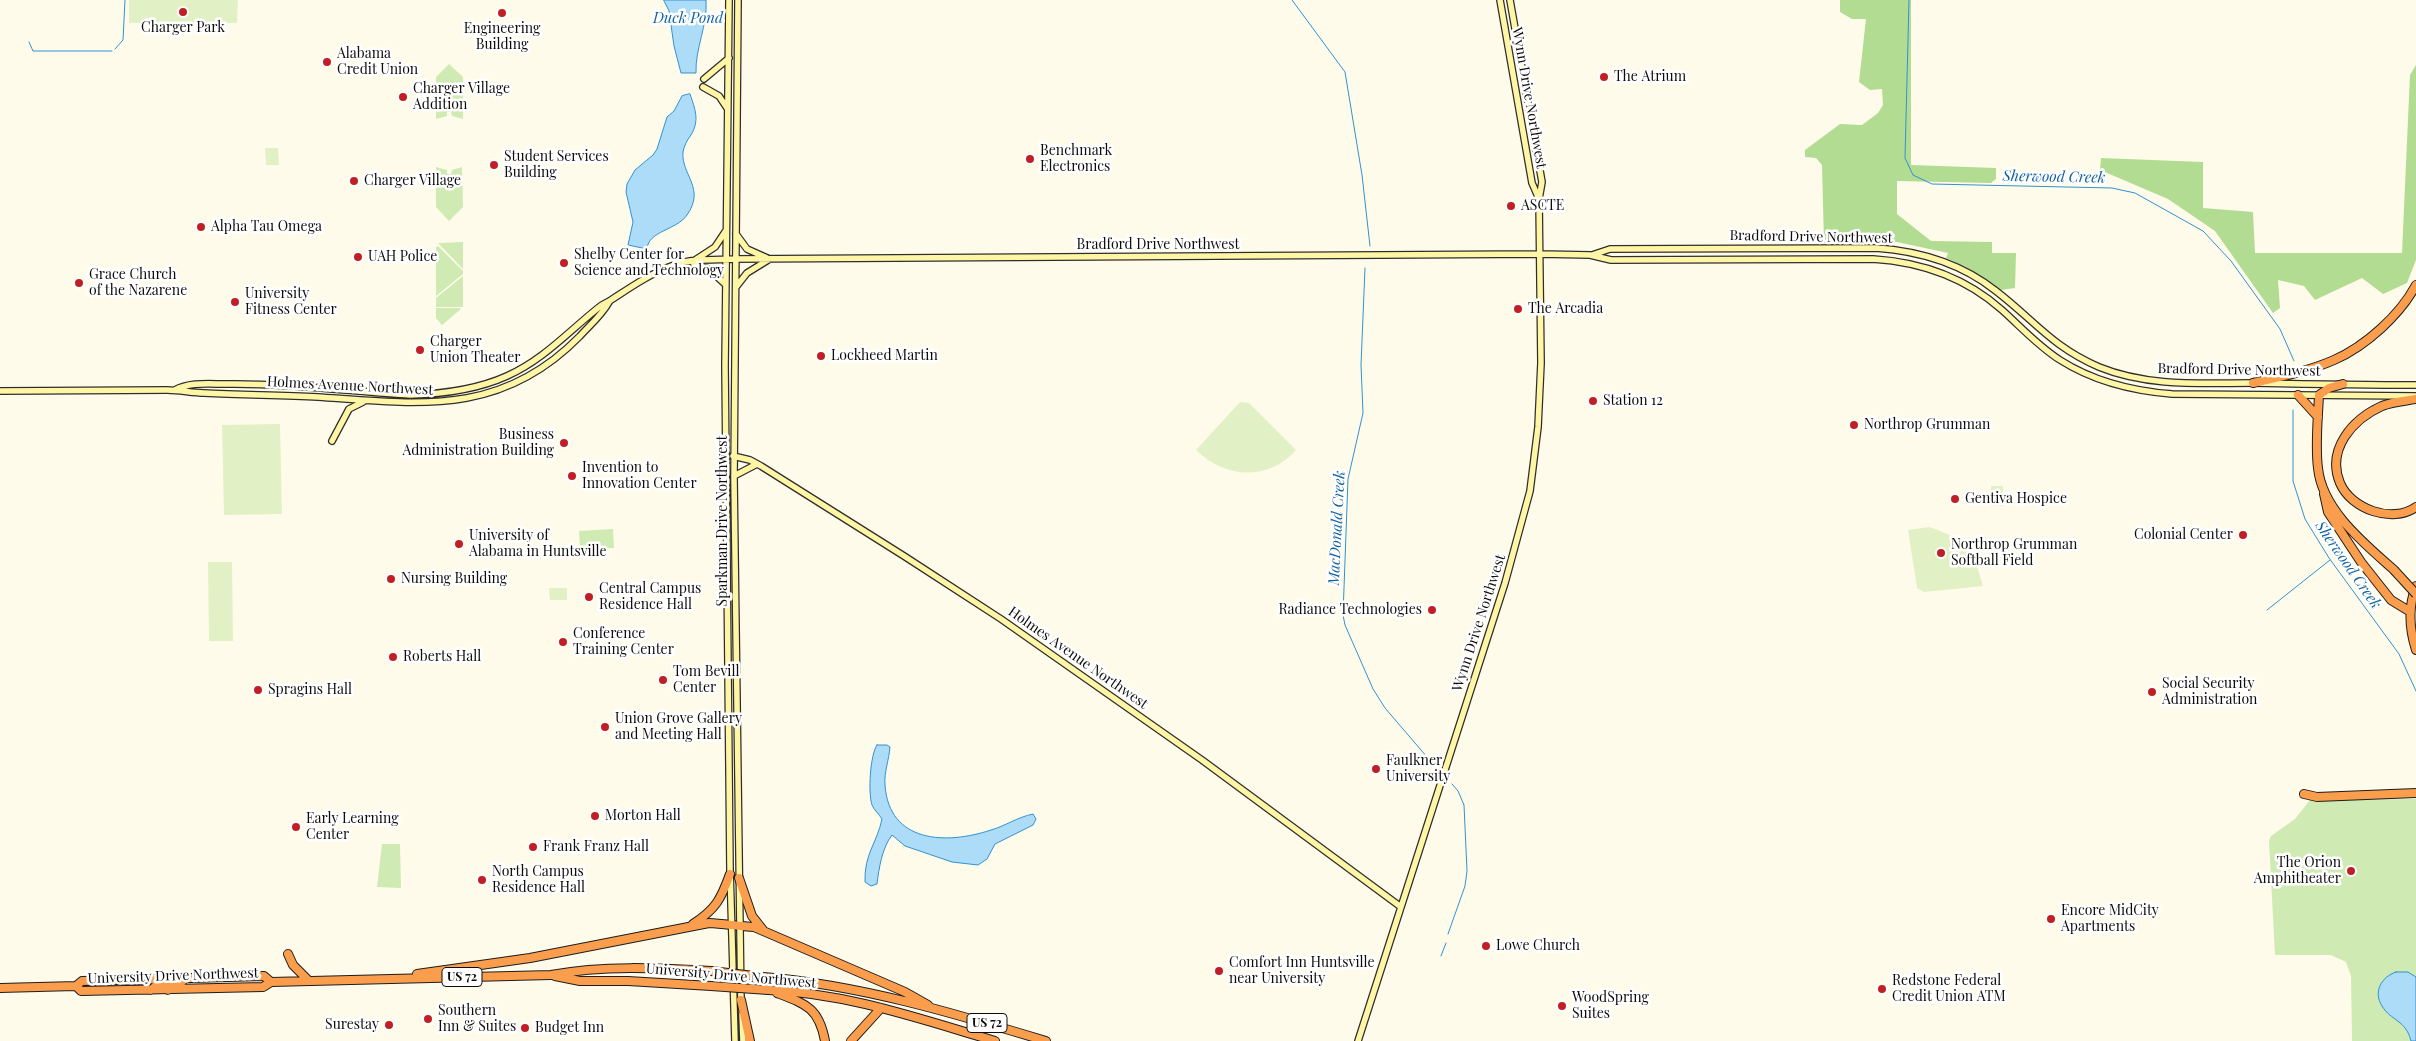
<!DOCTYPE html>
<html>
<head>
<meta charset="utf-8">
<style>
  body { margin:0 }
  canvas { display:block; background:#fffbea }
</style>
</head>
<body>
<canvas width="2416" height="1041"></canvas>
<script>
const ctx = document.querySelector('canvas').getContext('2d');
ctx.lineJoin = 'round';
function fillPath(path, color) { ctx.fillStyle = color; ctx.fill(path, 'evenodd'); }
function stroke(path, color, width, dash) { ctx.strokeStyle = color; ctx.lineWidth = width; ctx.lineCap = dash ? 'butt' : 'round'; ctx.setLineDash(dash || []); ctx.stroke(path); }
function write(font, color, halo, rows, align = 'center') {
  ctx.font = font + ' "Playfair Display",serif'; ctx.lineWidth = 5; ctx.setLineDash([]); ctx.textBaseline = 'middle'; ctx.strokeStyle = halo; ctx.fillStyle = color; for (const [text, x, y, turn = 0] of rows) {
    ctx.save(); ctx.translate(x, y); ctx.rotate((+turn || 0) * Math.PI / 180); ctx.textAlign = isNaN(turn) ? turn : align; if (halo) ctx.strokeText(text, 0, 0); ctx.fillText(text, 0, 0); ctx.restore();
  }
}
const green = new Path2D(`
  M449,64l14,13v42l-11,-3 -1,-4h-4v4l-11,3v-42z
  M436,167l11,3v4h4l1,-4 10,-3 1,40 -14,14 -13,-14z
  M463,242v27l-25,-26z
  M438,246l25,25v3l-27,22v-49z
  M463,276v31h-27v-9z
  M436,308h24l1,1 -19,16 -6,-7z
  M613,529l1,19 -34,1 -1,-18z
  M2416,799v242h-64l-1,-65 -5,-14 -15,-7h-56l-6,-114 2,-5 24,-17 15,-19z
  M382,844h18l1,44 -24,-1z`);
const forest = new Path2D(`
  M1840,0h71v165l85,3v11l-5,4 -94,-2v33l34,27 61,1v11h24l-1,35 -14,2 -35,-23 -20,-9 2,-5 -51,-11 -73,1 -2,-78 -6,-7 -11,-1v-7l35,-26 22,1 16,-12 5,-8 -1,-16 -12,1 -11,-8 7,-63h-14l-12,-7z
  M2416,65v195l-9,23 -24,11 -21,-16 -47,22 -11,-14 -26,-6 2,28 -7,5 -58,-82 -47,-32 -68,-29 1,-12 102,4v46l50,4 2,41h147l8,-178z`);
const pitch = new Path2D(`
  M129,0h109l-1,23h-108z
  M265,148h13l1,17h-13z
  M1240,402l9,1 47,47c-28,32 -72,28 -100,0z
  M280,424l2,90 -58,1 -2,-90z
  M1991,486h12l1,20h-13z
  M1929,527c35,11 45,24 54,59l-59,6 -7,-4 -9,-58z
  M208,562h24l1,79h-24z
  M549,588h18v12h-17z`);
const water = new Path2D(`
  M664,0h42c2,25 -11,48 -10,73h-15l-7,-27 -5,-35z
  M690,94c5,15 10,26 1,41 -4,5 -7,11 -8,17 -2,23 23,36 4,63 -10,15 -39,16 -40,34l-19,-4 5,-23 -7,-30 1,-8 8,-14 18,-15 4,-6 10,-32 7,-6 8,-15z
  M877,745h10l3,2c-1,13 -6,25 -5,38 4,58 61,60 106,45 14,-4 27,-13 42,-16l3,5 -3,6 -38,19 -8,15 -9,6 -26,-3 -47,-16 -13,-11c-10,13 -13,33 -15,49l-6,2 -6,-4c-1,-28 12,-39 17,-63 -3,-5 -8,-9 -10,-14 -4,-12 -2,-50 5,-60z
  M2396,972h12l8,5v64h-5c-5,-21 -20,-20 -29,-35 -9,-14 -1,-29 14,-34z`);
const stream = new Path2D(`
  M1292,0l53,72 17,103 8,71
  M1909,0l-4,158 8,17 19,9 180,4 23,5 68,38 28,30 49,68 14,32
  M29,42l4,9h79
  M115,49l8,-9 2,-40
  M1365,268l-4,97 2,48 -15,66 -5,136 2,10 28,64 12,19 48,56
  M2293,410v71l12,38 24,39 70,96 17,37
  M2267,610l63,-50
  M1448,934l17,-48 2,-15 -3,-66 -6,-14 -6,-7
  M1441,956l5,-13`);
const secondary = new Path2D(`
  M729,0l-4,366 5,503 5,172
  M738,0l-4,478 7,525
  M1500,0l32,183 7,16
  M704,79l25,-21
  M703,87l16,9 8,12
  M725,232l-10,15 -23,15 18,8 15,14
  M736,234l11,15 20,9
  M1592,255l18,-6 266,-1c43,3 86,16 120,43 38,29 56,56 103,76 49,20 102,16 154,16 54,1 109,2 163,2
  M736,287l11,-14 21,-13
  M175,390c14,-8 34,-6 49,-6 62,-1 124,7 186,11 33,-1 66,-5 97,-19 36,-16 61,-44 91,-68 4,-4 9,-5 13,-8 20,-13 40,-27 63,-35 18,-7 42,-5 61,-6l805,-5 50,1 21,5 262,-1c48,3 93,19 129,51 19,17 36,36 58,50 33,21 73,31 112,34l244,2
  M0,391l167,-1c13,0 25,3 37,3 38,2 76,2 114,4 101,7 183,20 262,-61 10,-11 22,-21 29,-34
  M332,441l17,-32 14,-7
  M733,456l17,4 11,6 143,90 97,63 201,141 199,147
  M734,476l23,-12
  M742,1014l1,27
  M1358,1041l147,-458 25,-92 8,-64 3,-64 -2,-164 3,-17 -32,-182`);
const highway = new Path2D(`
  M2253,383c27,-6 56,-12 81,-23 32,-14 66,-45 82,-75
  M2343,384l-14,4 -10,7c-1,24 -4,50 -1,73 4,42 47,76 76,102
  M2298,395l20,22
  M2416,399c-11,2 -24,3 -34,7 -29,13 -56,43 -42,77 11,26 52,41 76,24
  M2324,494l4,18 33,50 30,38 18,11
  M2416,586c-8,21 -7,42 0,64
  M2304,794l13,3 99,-4
  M739,878l13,38 11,14
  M693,924c23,-15 28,-25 37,-50
  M288,954l5,11 16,16
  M417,974l113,-16 179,-35c15,1 30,3 45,4l151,65 23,13
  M555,976l25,5h48l83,5
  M763,977c97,8 190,36 283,64
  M76,986l5,5 182,-4 8,-5 280,-7c52,-10 107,-7 160,-4
  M0,988l76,-2 6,-5 182,-5 7,6
  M151,990l6,-5 7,-1 2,-5
  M168,990l2,-5 10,-1 4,-5
  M768,990c78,3 152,29 227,51
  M777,993c29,11 42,15 48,48
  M741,1000l9,41
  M851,1041l30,-33`);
const highwayBridge = new Path2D(`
  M2394,570l22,24
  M711,971l52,6
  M711,986l57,4`);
const markers = [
  [183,12,5,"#c01f26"],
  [502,13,5,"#c01f26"],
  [327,62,5,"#c01f26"],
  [1604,77,5,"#c01f26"],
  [403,97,5,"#c01f26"],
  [1030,159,5,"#c01f26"],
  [494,165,5,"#c01f26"],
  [354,181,5,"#c01f26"],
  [1511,206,5,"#c01f26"],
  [201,227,5,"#c01f26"],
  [358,257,5,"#c01f26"],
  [564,263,5,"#c01f26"],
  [79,283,5,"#c01f26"],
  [235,302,5,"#c01f26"],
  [1518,309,5,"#c01f26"],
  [420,350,5,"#c01f26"],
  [821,356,5,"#c01f26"],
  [1593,401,5,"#c01f26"],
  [1854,425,5,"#c01f26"],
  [564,443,5,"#c01f26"],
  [572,476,5,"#c01f26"],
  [1955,499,5,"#c01f26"],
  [2243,535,5,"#c01f26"],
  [459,544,5,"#c01f26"],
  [1941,553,5,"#c01f26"],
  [391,579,5,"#c01f26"],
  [589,597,5,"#c01f26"],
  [1432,610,5,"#c01f26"],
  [563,642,5,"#c01f26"],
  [393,657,5,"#c01f26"],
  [663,680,5,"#c01f26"],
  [258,690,5,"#c01f26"],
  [2152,692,5,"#c01f26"],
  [605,727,5,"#c01f26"],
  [1376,769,5,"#c01f26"],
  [595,816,5,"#c01f26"],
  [296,827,5,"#c01f26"],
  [533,847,5,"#c01f26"],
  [2351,871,5,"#c01f26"],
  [482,880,5,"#c01f26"],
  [2051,919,5,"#c01f26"],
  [1486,946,5,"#c01f26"],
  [1219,971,5,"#c01f26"],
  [1882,989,5,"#c01f26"],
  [1562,1006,5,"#c01f26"],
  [428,1019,5,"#c01f26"],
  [389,1025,5,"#c01f26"],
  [525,1028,5,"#c01f26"]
];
const shields = [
  [462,977,40],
  [987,1023,40]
];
const shieldNames = [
  ["US 72",462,977],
  ["US 72",987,1023]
];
const poiNames = [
  ["Charger Park",183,28,"center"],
  ["Engineering",502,29,"center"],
  ["Building",502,45,"center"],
  ["Alabama",337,54],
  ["Credit Union",337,70],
  ["The Atrium",1614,77],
  ["Charger Village",413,89],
  ["Addition",413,105],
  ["Benchmark",1040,151],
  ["Electronics",1040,167],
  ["Student Services",504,157],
  ["Building",504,173],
  ["Charger Village",364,181],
  ["ASCTE",1521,206],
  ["Alpha Tau Omega",211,227],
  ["Shelby Center for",574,255],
  ["Science and Technology",574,271],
  ["UAH Police",368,257],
  ["Grace Church",89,275],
  ["of the Nazarene",89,291],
  ["University",245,294],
  ["Fitness Center",245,310],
  ["The Arcadia",1528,309],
  ["Charger",430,342],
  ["Union Theater",430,358],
  ["Lockheed Martin",831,356],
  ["Station 12",1603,401],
  ["Northrop Grumman",1864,425],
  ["Business",554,435,"right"],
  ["Administration Building",554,451,"right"],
  ["Invention to",582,468],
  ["Innovation Center",582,484],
  ["Gentiva Hospice",1965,499],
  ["Colonial Center",2233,535,"right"],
  ["University of",469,536],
  ["Alabama in Huntsville",469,552],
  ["Northrop Grumman",1951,545],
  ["Softball Field",1951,561],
  ["Nursing Building",401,579],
  ["Central Campus",599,589],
  ["Residence Hall",599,605],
  ["Radiance Technologies",1422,610,"right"],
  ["Conference",573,634],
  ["Training Center",573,650],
  ["Roberts Hall",403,657],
  ["Tom Bevill",673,672],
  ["Center",673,688],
  ["Social Security",2162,684],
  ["Administration",2162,700],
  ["Spragins Hall",268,690],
  ["Union Grove Gallery",615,719],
  ["and Meeting Hall",615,735],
  ["Faulkner",1386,761],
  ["University",1386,777],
  ["Morton Hall",605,816],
  ["Early Learning",306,819],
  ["Center",306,835],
  ["Frank Franz Hall",543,847],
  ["The Orion",2341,863,"right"],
  ["Amphitheater",2341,879,"right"],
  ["North Campus",492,872],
  ["Residence Hall",492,888],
  ["Encore MidCity",2061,911],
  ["Apartments",2061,927],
  ["Lowe Church",1496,946],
  ["Comfort Inn Huntsville",1229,963],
  ["near University",1229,979],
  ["Redstone Federal",1892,981],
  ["Credit Union ATM",1892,997],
  ["WoodSpring",1572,998],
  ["Suites",1572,1014],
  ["Southern",438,1011],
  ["Inn & Suites",438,1027],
  ["Surestay",379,1025,"right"],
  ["Budget Inn",535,1028]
];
const streetNames = [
  ["Wynn Drive Northwest",1529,98,80],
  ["Bradford Drive Northwest",1811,237,1],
  ["Bradford Drive Northwest",1158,245],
  ["Bradford Drive Northwest",2239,370,1],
  ["Holmes Avenue Northwest",350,386,3],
  ["Sparkman Drive Northwest",723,521,-90],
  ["Wynn Drive Northwest",1479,623,-72],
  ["Holmes Avenue Northwest",1078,658,35],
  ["University Drive Northwest",173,976,-2],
  ["University Drive Northwest",731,976,5]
];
const waterNames = [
  ["Duck Pond",688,18],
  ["Sherwood Creek",2054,177,1],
  ["MacDonald Creek",1337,528,-87],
  ["Sherwood Creek",2348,565,55]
];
fillPath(green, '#cfeab3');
fillPath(forest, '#b2dc92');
fillPath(pitch, '#e2f1c5');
fillPath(water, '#addcf8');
stroke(water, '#3191d2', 1);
stroke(stream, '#3191d2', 1);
stroke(secondary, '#2e2e2e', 8);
stroke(highway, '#1d1d1d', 10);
stroke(secondary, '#fff6a5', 5.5);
stroke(highway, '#fa9d4d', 8);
stroke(highwayBridge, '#1d1d1d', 10, []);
stroke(highwayBridge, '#fa9d4d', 8);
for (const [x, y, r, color] of markers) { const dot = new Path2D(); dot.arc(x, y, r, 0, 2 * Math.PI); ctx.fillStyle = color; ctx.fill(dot); stroke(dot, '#fff', 2); }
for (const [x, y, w] of shields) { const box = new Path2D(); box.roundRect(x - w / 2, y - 9.5, w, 19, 4); ctx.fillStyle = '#fff'; ctx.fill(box); stroke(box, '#0c0c0c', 1); }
write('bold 12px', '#0c0c0c', null, shieldNames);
write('14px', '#0c0c0c', '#fff', poiNames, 'left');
write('14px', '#0c0c0c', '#fff', streetNames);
write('italic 15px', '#1161a1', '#fff', waterNames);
</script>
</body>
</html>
